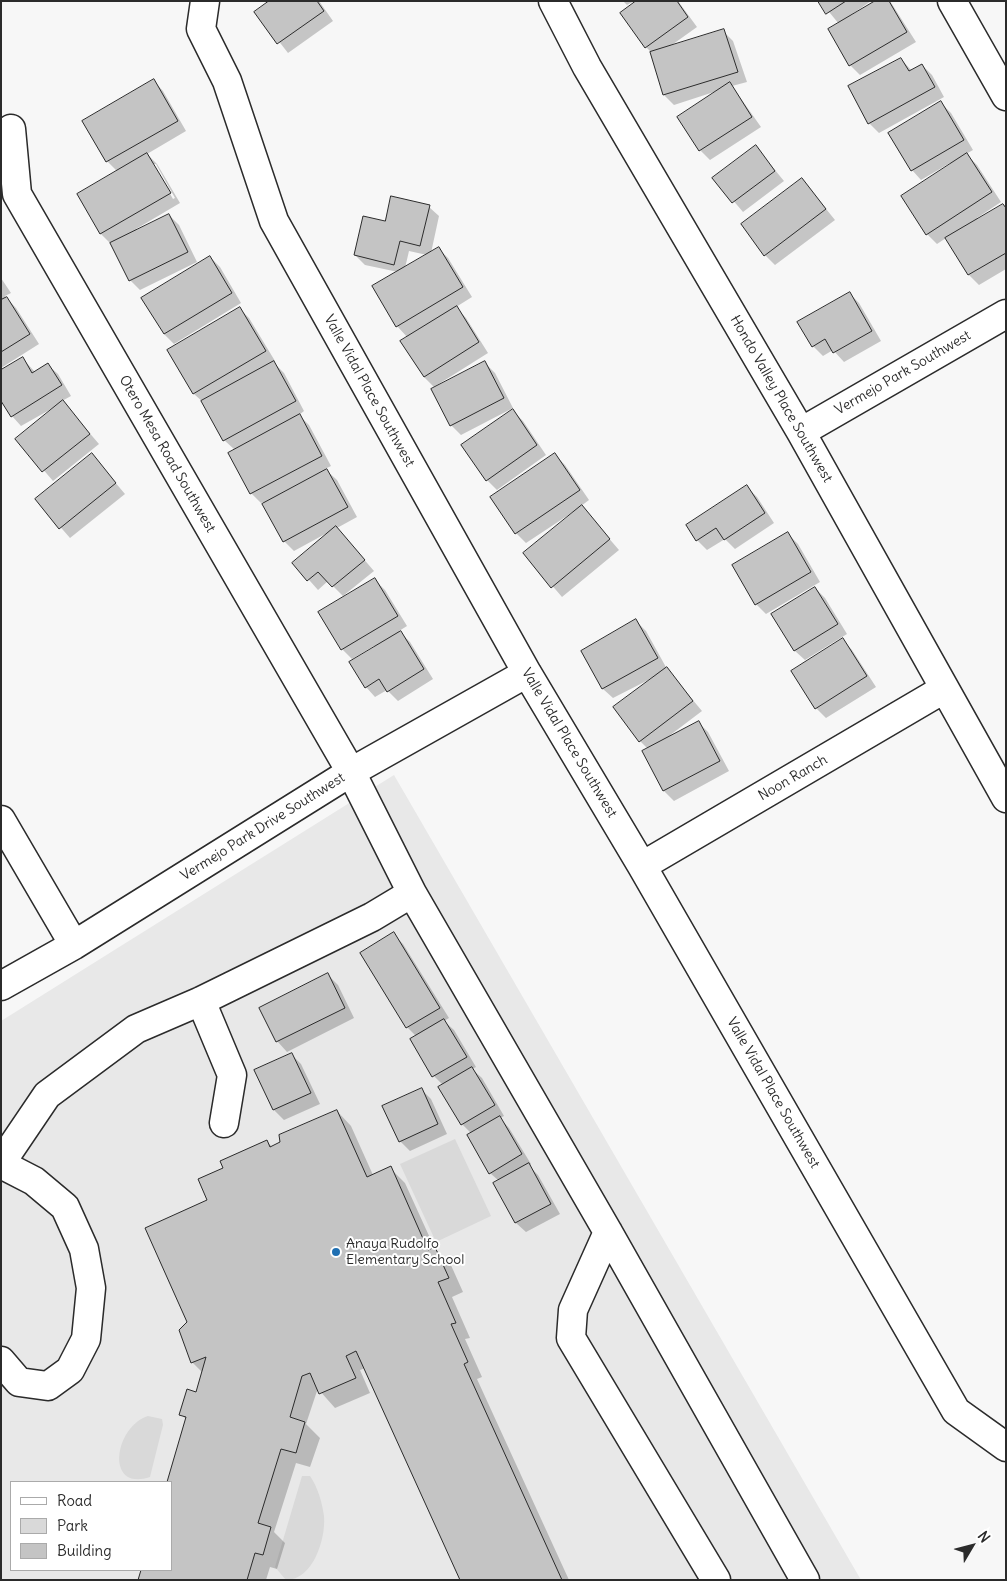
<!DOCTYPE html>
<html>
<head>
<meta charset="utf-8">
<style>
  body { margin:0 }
  #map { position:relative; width:1007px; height:1581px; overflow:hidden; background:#f7f7f7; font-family:Delius,sans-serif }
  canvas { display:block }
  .frame { position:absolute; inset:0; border:2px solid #2b2b2b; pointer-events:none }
  .legend { position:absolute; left:10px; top:1481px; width:162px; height:90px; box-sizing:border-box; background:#fff; border:1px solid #aaa; margin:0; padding:6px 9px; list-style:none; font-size:15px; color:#2b2b2b }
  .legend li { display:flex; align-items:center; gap:10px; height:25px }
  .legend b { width:25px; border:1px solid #aaa }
  .north { position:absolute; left:947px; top:1521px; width:50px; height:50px; -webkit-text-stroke:4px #fff; paint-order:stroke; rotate:53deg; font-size:14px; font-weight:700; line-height:20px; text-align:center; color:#2b2b2b }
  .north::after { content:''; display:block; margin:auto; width:18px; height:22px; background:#2b2b2b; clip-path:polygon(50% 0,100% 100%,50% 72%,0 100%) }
</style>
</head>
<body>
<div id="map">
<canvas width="1007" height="1581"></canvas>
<div class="frame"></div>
<ul class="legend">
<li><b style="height:6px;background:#fff"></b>Road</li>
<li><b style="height:14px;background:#d9d9d9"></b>Park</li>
<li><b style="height:14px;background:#c4c4c4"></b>Building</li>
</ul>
<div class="north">N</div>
</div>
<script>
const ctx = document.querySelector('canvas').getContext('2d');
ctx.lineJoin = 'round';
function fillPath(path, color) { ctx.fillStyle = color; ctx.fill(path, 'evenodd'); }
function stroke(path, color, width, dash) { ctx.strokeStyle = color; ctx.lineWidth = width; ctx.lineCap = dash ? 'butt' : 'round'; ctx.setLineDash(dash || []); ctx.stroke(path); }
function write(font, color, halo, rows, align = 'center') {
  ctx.font = font + ' Delius,sans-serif'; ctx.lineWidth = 4; ctx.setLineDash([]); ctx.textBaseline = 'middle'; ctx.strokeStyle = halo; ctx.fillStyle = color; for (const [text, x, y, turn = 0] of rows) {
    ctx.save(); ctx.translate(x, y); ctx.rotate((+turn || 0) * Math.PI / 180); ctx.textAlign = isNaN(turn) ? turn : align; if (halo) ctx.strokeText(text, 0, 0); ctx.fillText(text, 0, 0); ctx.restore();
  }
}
const built = new Path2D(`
  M394,775l467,805h-860v-559zM11,1482h160v88h-160z`);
const green = new Path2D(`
  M455,1139l36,77 -55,26 -36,-78z
  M148,1416l14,3 1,6 -13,52c-45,15 -36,-50 -2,-61z
  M302,1476h8c8,12 12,26 14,40 2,23 -11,64 -38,64l-11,-13z`);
const shadow = new Path2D(`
  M271,1h48l14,20 -45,32 -32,-41z
  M623,1h11l-7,4z
  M639,1h39l19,26 -28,20 54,-16 10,10 14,41 -15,4 29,41 -51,33 -10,-10 -21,-33 38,-26 -43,14 -10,-10 -13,-43 -5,-5z
  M820,1h51l-20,14 1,1 26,-15h12l26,41 -56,33 -10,-10 -21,-35 10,-6z
  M901,59l11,12 10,-6 10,10 12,22 -65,36 -10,-10z
  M154,81l9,10 23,40 -39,23 10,10 23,39 -44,26 1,2 32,-16 10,10 18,37 -57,28 -10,-10 -19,-36 -10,-10 -23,-39 40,-23 -11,-11zM153,164h3l19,34 -2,1z
  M941,103l10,10 22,37 -7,4 11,11 24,37 -24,16 1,2 28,-12v61l-27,16 -10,-10 -23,-37 -9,6 -10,-10 24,-69 -1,-2 -29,17 -9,-10z
  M756,147l28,34 -41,31 -29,-34z
  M802,179l33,41 -60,45 -10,-10z
  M429,207l10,9 -8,37 7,-5 10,10 24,39 -16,10 10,11 22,35 -54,34 -10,-10 -16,-39 -11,-12 1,-54 -33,-7 -10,-10 31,-33zM409,251l18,4 -22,13z
  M210,257l10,10 21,36 -67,41 -10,-10z
  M1,278l10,15 -6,3 11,12 23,36 -38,24z
  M849,293l10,10 22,38 -37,21 -11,-12 -10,6 -10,-10z
  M239,308l10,10 26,43 -2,1 11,11 20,38 -5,4 10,10 22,41 -6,3 12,11 20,37 -20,11 37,43 -31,25 -15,-15 -10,9 -24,-27 33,-30 -33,18 -10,-10 -21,-39 -2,1 -10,-10 -16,-43 -11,-10 -20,-37 -10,-9z
  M23,359l12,13 13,-7 10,9 13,22 -9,5 37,43 -46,37 -36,-42 43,-35 -39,22 -9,-10z
  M485,363l10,10 18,35 -52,27 -10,-10z
  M513,411l10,10 23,34 -49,35 -10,-10z
  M92,455l33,39 -55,44 -34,-39z
  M555,455l10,10 24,35 -8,6 38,44 -57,47 -37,-43 49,-41 -1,-1 -47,31 -10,-10 -24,-36z
  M747,487l10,10 17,26 -39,26 -10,-10 -18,11 -10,-10z
  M788,534l10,10 22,38 -54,32 -10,-10z
  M375,580l10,10 22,36 -8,5 11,11 23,37 -35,22 -11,-11 -12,7 -9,-10 8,-41 -22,13 -10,-10z
  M815,588l10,10 22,36 -42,26 -10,-9 -23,-36z
  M636,621l10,10 21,38 35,42 -33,25 29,-14 10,10 21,39 -55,30 -10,-10 -21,-39 5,-3 -8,-8 20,-67 -47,24 -10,-9 -21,-38z
  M843,640l9,10 24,37 -50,31 -10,-10 -23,-36z
  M393,934l10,10 46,74 -5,3 10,9 22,37 -4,2 10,9 22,38 -4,2 9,10 22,36 -2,2 9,9 22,39 -34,18 -10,-9 -17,-42 -9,-8 -18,-39 -10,-10 -22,-37 3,-2 -9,-9 -22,-37 4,-3 -9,-9z
  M328,975l10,10 16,33 -67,34 -9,-10 -17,-34z
  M291,1054l10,10 19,40 -36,16 -10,-10 -18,-40z
  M421,1089l10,10 16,35 -37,17 -10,-10z
  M337,1111l14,15 22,49 17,-7 15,15 30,66 15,14 13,29 -11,5 18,41 -5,1 17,38 -5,2 92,201h-107l-97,-212 -5,2 10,23 -35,15 -16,-18 -2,1 -11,33 14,14 -10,29 -14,-4 -22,69 11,11 -8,26 -7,-2 -4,13h-126l2,-10h29v-88h-2l18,-62 -6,-6 16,-21 6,-20 -11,-11 -3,-39 20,-122 16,-33 42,-27 5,6z`);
const building = new Path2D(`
  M269,1h48l7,10 -47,33 -23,-32z
  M636,1h41l11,16 -43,31 -25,-35z
  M818,1h28l-20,13z
  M875,1h14l18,31 -58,34 -21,-37z
  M724,29l14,43 -75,23 -13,-43z
  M901,58l8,13 13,-7 13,23 -67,37 -20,-38z
  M154,79l24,42 -72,41 -24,-41z
  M730,82l22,35 -53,34 -22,-34z
  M941,101l23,39 -53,31 -23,-38z
  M756,145l19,26 -43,32 -20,-25z
  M147,153l24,40 -71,41 -23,-40z
  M967,153l25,39 -66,43 -25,-39z
  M802,178l24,31 -62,47 -23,-32z
  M391,196l39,9 -10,41 -20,-5 -6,24 -40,-10 9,-39 22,5z
  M1003,204l3,4v45l-38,22 -23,-37z
  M169,214l19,38 -59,29 -19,-38z
  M439,247l24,40 -67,40 -24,-41z
  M210,256l22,37 -68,41 -23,-36z
  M850,292l22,39 -39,22 -8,-14 -13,8 -15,-25z
  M7,297l23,37 -29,18v-52z
  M457,306l22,36 -55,35 -24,-36z
  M240,307l26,44 -73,43 -26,-44z
  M23,357l9,16 16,-10 14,22 -51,32 -10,-16v-31z
  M274,361l22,40 -73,40 -22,-40z
  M485,361l19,37 -54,28 -19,-37z
  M63,400l27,34 -48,38 -27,-33z
  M513,409l24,36 -51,36 -25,-36z
  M300,414l22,42 -72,38 -22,-41z
  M92,453l24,30 -57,46 -24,-30z
  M555,453l25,37 -65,44 -25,-37z
  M327,469l21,38 -65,35 -21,-38z
  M747,485l18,28 -41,27 -8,-12 -20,13 -10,-16z
  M582,505l28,34 -59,49 -28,-35z
  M336,526l29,34 -33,27 -14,-15 -11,9 -15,-18z
  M788,532l23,40 -56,33 -23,-40z
  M375,578l23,38 -57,34 -23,-38z
  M815,587l23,37 -44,27 -23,-37z
  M636,619l22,39 -56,31 -21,-38z
  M401,631l23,38 -37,23 -8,-13 -14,9 -16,-26z
  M843,638l24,38 -52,33 -24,-38z
  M667,667l26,34 -54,41 -26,-35z
  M699,721l21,40 -57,30 -21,-40z
  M394,932l46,76 -34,20 -46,-75z
  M328,973l17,35 -69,34 -17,-34z
  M444,1019l23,38 -35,20 -22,-38z
  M292,1053l19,40 -38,17 -19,-40z
  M472,1067l23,38 -34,20 -23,-38z
  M422,1088l16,36 -39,18 -17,-36z
  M337,1110l30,67 24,-11 37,84 7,-3 14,31 -11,4 18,41 -5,1 17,38 -4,2 98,216h-102l-104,-229 -10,5 10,22 -37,16 -9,-21 -8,3 -12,41 15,5 -9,31 -15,-4 -23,74 13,4 -8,28 -8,-2 -8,27h-109l3,-10h30v-88h-4l19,-65 -7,-2 8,-26 9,3 10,-35 -15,6 -12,-33 8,-8 -42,-94 62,-28 -9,-21 25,-11 -3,-7 47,-21 3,7 10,-5 -1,-7z
  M500,1116l22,38 -33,20 -22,-39z
  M529,1163l22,41 -36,19 -22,-40z`);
const minor = new Path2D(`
  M205,1l-4,28 26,52 47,140 253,452 115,193 314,545 50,36
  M553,1l34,66 214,365 205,366
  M952,1l54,95
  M801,432l205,-118
  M1,820l73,125
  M642,866l302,-177
  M412,893l196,339 197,348
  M1,986l73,-41 277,-173 176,-99
  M201,1001l31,74 -8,48
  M1,1163l46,-68 89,-66 65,-28 171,-84 40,-24 -61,-121 -334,-578 -6,-65
  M1,1164l33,17 31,26 19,42 7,39 -5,51 -16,31 -22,16 -29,-4 -18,-21
  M608,1232l-35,78 -2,28 145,242`);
const markers = [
  [336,1252,5,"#1f6fb2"]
];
const streetNames = [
  ["Vermejo Park Southwest",903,373,-30],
  ["Valle Vidal Place Southwest",369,391,61],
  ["Hondo Valley Place Southwest",781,399,60],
  ["Otero Mesa Road Southwest",167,454,60],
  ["Valle Vidal Place Southwest",569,743,59],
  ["Noon Ranch",793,778,-30],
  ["Vermejo Park Drive Southwest",263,827,-32],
  ["Valle Vidal Place Southwest",773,1093,60]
];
const poiNames = [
  ["Anaya Rudolfo",346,1244],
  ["Elementary School",346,1260]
];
fillPath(built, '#e8e8e8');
fillPath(green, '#d9d9d9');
fillPath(shadow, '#0003');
fillPath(building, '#c4c4c4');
stroke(building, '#2b2b2b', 1);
stroke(minor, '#2b2b2b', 31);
stroke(minor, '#fff', 28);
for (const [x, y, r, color] of markers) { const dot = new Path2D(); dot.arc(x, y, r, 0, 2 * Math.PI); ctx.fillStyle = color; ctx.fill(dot); stroke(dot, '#fff', 2); }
write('14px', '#2b2b2b', '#fff', streetNames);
write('14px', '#2b2b2b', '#fff', poiNames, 'left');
</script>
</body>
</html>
